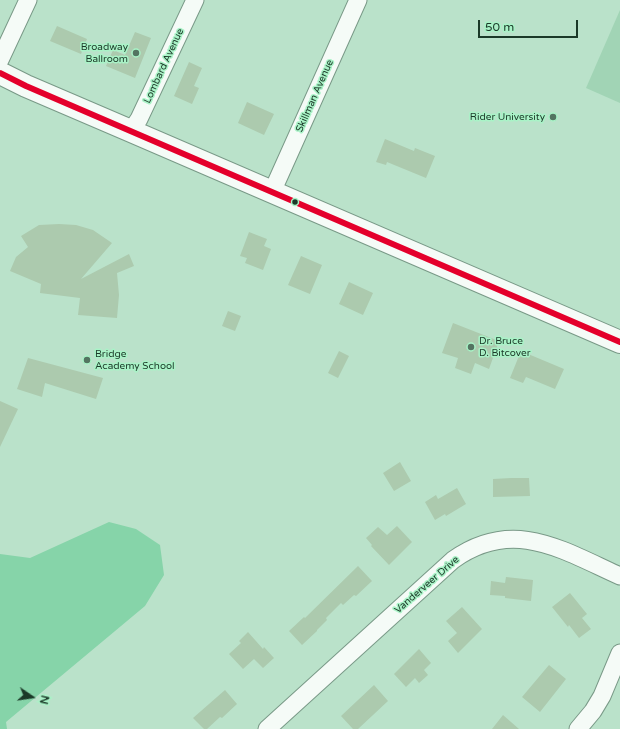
<!DOCTYPE html>
<html>
<head>
<meta charset="utf-8">
<style>
  body { margin:0 }
  #map { position:relative; width:620px; height:729px; overflow:hidden; background:#bae2ca; font-family:"Varela Round",sans-serif }
  canvas { display:block }
  .north { position:absolute; left:12px; top:677px; width:40px; height:40px; -webkit-text-stroke:3px #a9f3c7; paint-order:stroke; rotate:103deg; font-size:11px; font-weight:700; line-height:16px; text-align:center; color:#1b3928 }
  .north::after { content:''; display:block; margin:auto; width:14px; height:18px; background:#1b3928; clip-path:polygon(50% 0,100% 100%,50% 72%,0 100%) }
  .scale { position:absolute; left:478px; top:20px; width:100px; height:18px; box-sizing:border-box; border:2px solid #1b3928; border-top:0; padding-left:5px; font-size:12px; line-height:14px; white-space:nowrap; color:#1b3928; -webkit-text-stroke:3px #a9f3c7; paint-order:stroke }
</style>
</head>
<body>
<div id="map">
<canvas width="620" height="729"></canvas>
<div class="north">N</div>
<div class="scale">50 m</div>
</div>
<script>
const ctx = document.querySelector('canvas').getContext('2d');
ctx.lineJoin = 'round';
function fillPath(path, color) { ctx.fillStyle = color; ctx.fill(path, 'evenodd'); }
function stroke(path, color, width, dash) { ctx.strokeStyle = color; ctx.lineWidth = width; ctx.lineCap = dash ? 'butt' : 'round'; ctx.setLineDash(dash || []); ctx.stroke(path); }
function write(font, color, halo, rows, align = 'center') {
  ctx.font = font + ' "Varela Round",sans-serif'; ctx.lineWidth = 3; ctx.setLineDash([]); ctx.textBaseline = 'middle'; ctx.strokeStyle = halo; ctx.fillStyle = color; for (const [text, x, y, turn = 0] of rows) {
    ctx.save(); ctx.translate(x, y); ctx.rotate((+turn || 0) * Math.PI / 180); ctx.textAlign = isNaN(turn) ? turn : align; if (halo) ctx.strokeText(text, 0, 0); ctx.fillText(text, 0, 0); ctx.restore();
  }
}
const green = new Path2D(`
  M620,10v93l-34,-15z`);
const forest = new Path2D(`
  M109,522l27,7 24,16 4,30 -19,31 -139,116 1,7h-7v-175l30,4z`);
const building = new Path2D(`
  M57,26l30,13 -6,15 -31,-13z
  M135,32l16,6 -16,40 -29,-12 7,-16 12,5z
  M189,62l13,6 -8,18 5,2 -7,16 -18,-8z
  M247,102l27,12 -10,21 -26,-12z
  M385,139l29,12 1,-3 20,8 -9,22 -39,-16 -1,3 -10,-3z
  M59,224l17,1 17,5 19,13 -31,36 48,-25 5,12 -17,7 2,22 -2,23 -39,-3 2,-17 -40,-5 1,-9 -31,-13 6,-14 12,-10 -7,-11 18,-11z
  M249,232l18,7 -3,7 7,3 -8,21 -18,-7 2,-5 -7,-2z
  M301,256l21,9 -12,29 -22,-9z
  M349,282l24,11 -10,22 -24,-11z
  M228,311l13,5 -6,15 -13,-5z
  M453,323l46,18 -10,28 -14,-6 -4,11 -16,-6 3,-10 -16,-5z
  M339,351l10,5 -11,22 -10,-5z
  M521,351l43,18 -9,20 -29,-12 -3,6 -13,-5z
  M28,358l75,20 -7,21 -51,-16 -3,14 -25,-8z
  M0,401l18,8 -18,38z
  M400,462l11,19 -17,10 -11,-18z
  M511,478h18l1,18 -37,1v-18z
  M457,488l9,16 -20,12 -1,-2 -10,6 -10,-18 11,-7 2,4z
  M397,526l15,16 -23,23 -18,-19 1,-1 -6,-7 12,-11 9,8z
  M358,566l14,15 -16,15 -2,-1 -11,10 -2,-2 -15,15 1,2 -10,10v1l-15,14 -13,-14 15,-14 1,1z
  M506,577l27,3 -2,21 -26,-3v-2l-15,-1 1,-14 14,2z
  M570,593l17,21 -5,4 9,11 -12,9 -10,-13 -1,2 -16,-20z
  M462,607l20,22 -24,24 -10,-12 9,-8 -11,-12z
  M248,632l15,17 1,-2 10,11 -11,10 -9,-9 -11,10 -14,-15 12,-11 -2,-2z
  M419,649l12,14 -7,7 4,5 -9,8 -4,-5 -9,9 -12,-13z
  M549,665l17,14 -26,33 -18,-15z
  M374,685l14,16 -30,28h-5l-12,-13z
  M225,690l12,14 -15,14 -2,-1 -13,12h-3l-11,-11z
  M503,715l16,14h-27z`);
const minor = new Path2D(`
  M0,60l28,-60
  M131,131l8,-12 56,-119
  M272,192l86,-192
  M267,729l186,-169c60,-43 109,-10 167,16
  M578,729l15,-18 9,-15 18,-43`);
const major = new Path2D(`
  M0,73l26,13 105,45 489,211`);
const bus1 = new Path2D(`
  M0,73l26,13 594,256`);
const markers = [
  [136,53,4,"#537461"],
  [553,117,4,"#537461"],
  [295,202,3.5,"#1b3928"],
  [471,347,4,"#537461"],
  [87,360,4,"#537461"]
];
const poiNames = [
  ["Broadway",128,47],
  ["Ballroom",128,59],
  ["Rider University",545,117],
  ["Dr. Bruce",479,341,"left"],
  ["D. Bitcover",479,353,"left"],
  ["Bridge",95,354,"left"],
  ["Academy School",95,366,"left"]
];
const streetNames = [
  ["Lombard Avenue",164,66,-65],
  ["Skillman Avenue",315,96,-66],
  ["Vanderveer Drive",427,585,-41]
];
fillPath(green, '#a1d4b5');
fillPath(forest, '#86d4a9');
fillPath(building, '#accaae');
stroke(minor, '#799987', 19);
stroke(major, '#799987', 24);
stroke(minor, '#f5fbf7', 17);
stroke(major, '#f5fbf7', 22);
stroke(bus1, '#e4002b', 6);
for (const [x, y, r, color] of markers) { const dot = new Path2D(); dot.arc(x, y, r, 0, 2 * Math.PI); ctx.fillStyle = color; ctx.fill(dot); stroke(dot, '#a9f3c7', 1.5); }
write('10px', '#1b3928', '#a9f3c7', poiNames, 'right');
write('10px', '#1b3928', '#a9f3c7', streetNames);
</script>
</body>
</html>
